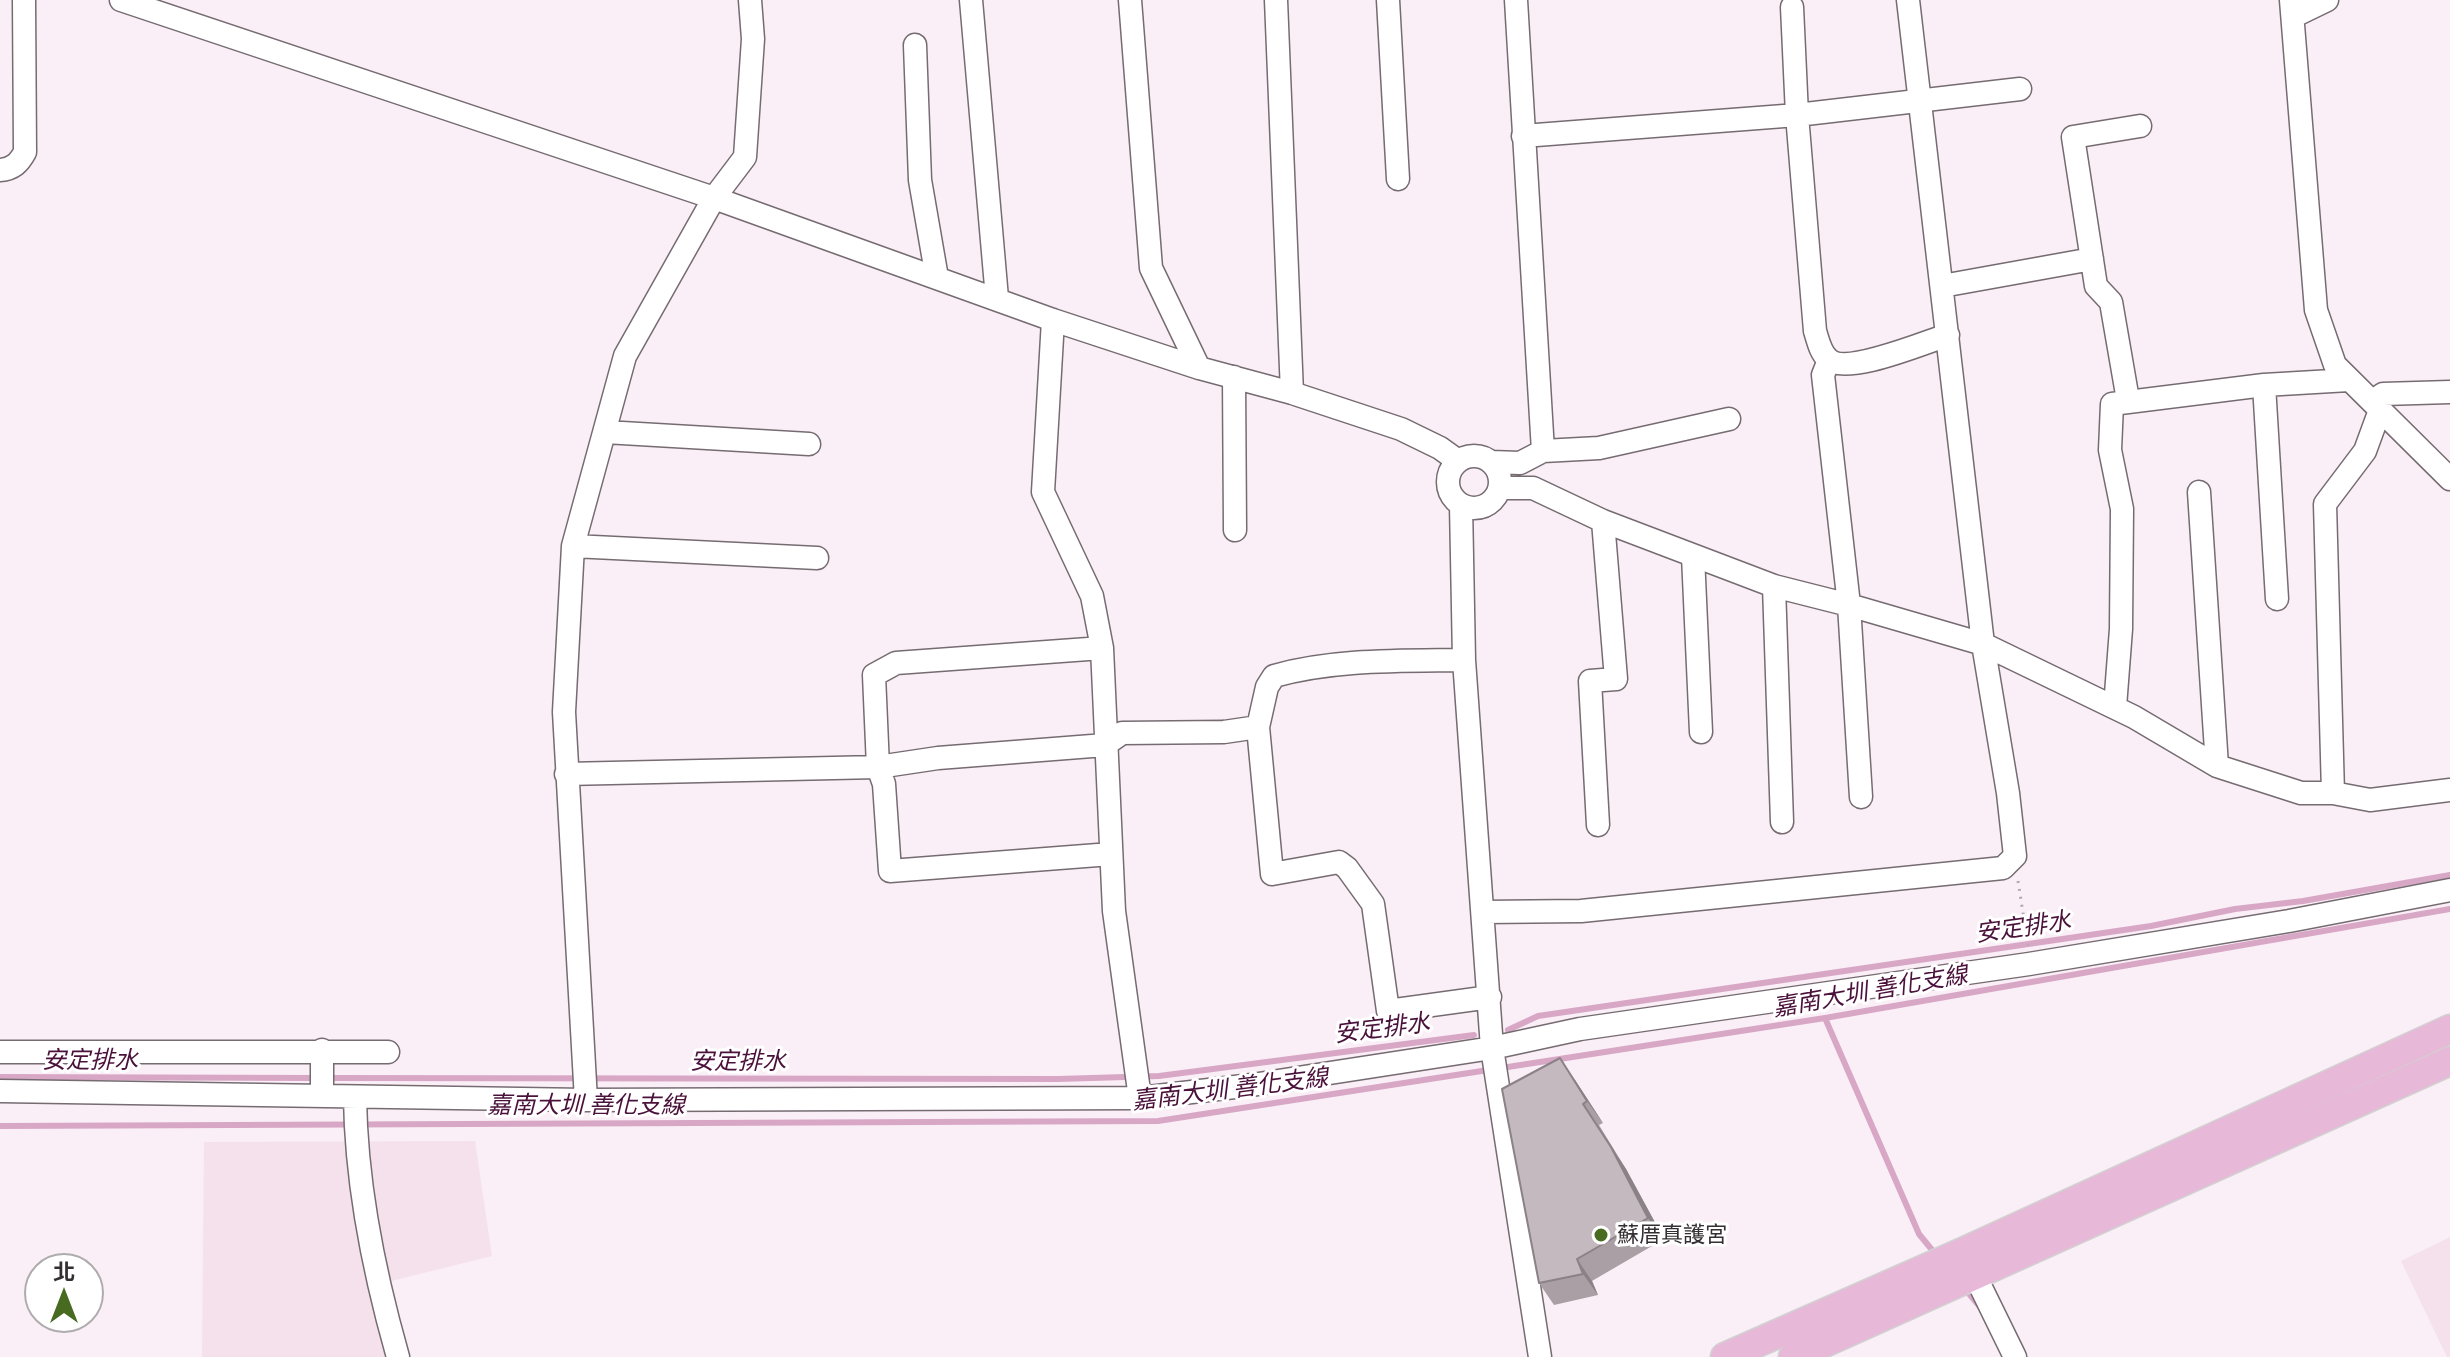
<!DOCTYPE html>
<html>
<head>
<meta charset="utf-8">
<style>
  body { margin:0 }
  #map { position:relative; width:2450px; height:1357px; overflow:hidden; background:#faeff6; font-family:"Exo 2","Noto Sans TC",sans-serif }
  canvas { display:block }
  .north { position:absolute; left:24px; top:1253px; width:80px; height:80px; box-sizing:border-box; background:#fff; border:2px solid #aeacad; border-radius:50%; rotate:0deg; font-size:22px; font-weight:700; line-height:32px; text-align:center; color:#342f32 }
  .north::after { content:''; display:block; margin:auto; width:28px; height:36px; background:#486a21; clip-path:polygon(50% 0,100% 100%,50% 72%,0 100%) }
</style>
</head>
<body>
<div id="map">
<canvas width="2450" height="1357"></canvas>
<div class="north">北</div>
</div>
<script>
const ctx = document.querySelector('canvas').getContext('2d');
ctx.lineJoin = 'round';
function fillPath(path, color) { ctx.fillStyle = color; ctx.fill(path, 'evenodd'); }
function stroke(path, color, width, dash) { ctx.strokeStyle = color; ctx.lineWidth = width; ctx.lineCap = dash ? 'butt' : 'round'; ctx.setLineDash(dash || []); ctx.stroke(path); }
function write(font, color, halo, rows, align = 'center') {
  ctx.font = font + ' "Exo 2","Noto Sans TC",sans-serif'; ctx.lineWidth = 6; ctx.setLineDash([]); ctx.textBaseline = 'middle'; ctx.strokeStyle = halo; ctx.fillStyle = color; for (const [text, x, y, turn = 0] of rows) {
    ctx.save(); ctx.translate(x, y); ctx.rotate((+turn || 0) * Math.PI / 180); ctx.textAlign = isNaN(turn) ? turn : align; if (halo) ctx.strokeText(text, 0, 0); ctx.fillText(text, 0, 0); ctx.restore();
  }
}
const built = new Path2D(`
  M475,1141l17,115 -117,29 16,72h-189l2,-215z
  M2450,1237v120h-3l-46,-96z`);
const stream = new Path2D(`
  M1825,1018l94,216 18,22
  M1508,1030l30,-14 613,-90 84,-17 68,-8 147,-26
  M0,1077l317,1
  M329,1078l729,1 101,-3 315,-41
  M0,1126l1158,-5 667,-103 625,-109
  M1965,1289l16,19`);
const path = new Path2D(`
  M2018,881l10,64`);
const minor = new Path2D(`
  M121,0l593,198 339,122 146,48 93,25 109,36 39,19 18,13
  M971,0l26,298
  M1130,0l21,268 48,100
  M1276,0l16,393
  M1388,0l10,179
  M2291,0l25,310 19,55 115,114
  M1792,7l5,108 18,216c3,9 5,21 13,28 18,17 97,-17 120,-24
  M2294,16l33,-16
  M915,45l5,135 17,98
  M1523,136l274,-21 223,-26
  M0,170c13,-1 19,-7 25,-18l-1,-152
  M1942,286l150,-27
  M1053,320l-10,172 49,104 10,52 12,263 26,187
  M1829,360l-6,15 26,230 12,192
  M1234,377l1,153
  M2264,385l13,214
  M2128,400l-17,-98 -15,-16 -23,-149 67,-11
  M2373,401l10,-7 67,-2
  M605,432l204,12
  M1543,451l56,-3 130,-29
  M1448 482a26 26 0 1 1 52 0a26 26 0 1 1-52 0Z
  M1491,462l29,1 23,-12 -27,-451
  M1500,488h33l70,33 171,65 75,19 134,39 151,73 83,49 84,27h32l37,7 80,-10
  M2199,492l18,274
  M1461,505l3,155 28,388 48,309
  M573,546l244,12
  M1693,556l8,176
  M1774,586l8,236
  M1102,648l-206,15 -22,12 4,92 6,17 6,87 221,-17
  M2115,707l6,-78 1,-120 -12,-59 2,-46 152,-19 85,-5
  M1258,727l14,147 67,-12 8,6 26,36 15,107 102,-14
  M566,774l312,-7 60,-9 167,-13 17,-12 102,-1 34,-5 9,-40 7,-11c61,-17 127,-15 190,-16
  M2333,793l-8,-289 40,-53 15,-41
  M1598,825l-8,-144 26,-2 -13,-158
  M1484,912l97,-1 422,-43 12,-12 -7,-63 -25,-149 -75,-644
  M322,1050v46
  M0,1052h388
  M0,1091l586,9 554,-2 112,-13 240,-37 88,-19 449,-65 260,-43 161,-31
  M355,1097c1,87 19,176 43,260
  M586,1100l-22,-388 9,-166 52,-190 89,-158 31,-41 8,-118 -3,-39
  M1968,1261l47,96`);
const major = new Path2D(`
  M1725,1357l238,-105 487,-223
  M1793,1357l657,-296`);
const wall = new Path2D(`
  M1575,1080l28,43 -4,2 27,44 38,70 -72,42 6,14 -44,10 -15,-22z`);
const shadedWall = new Path2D(`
  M1560,1058l15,22 28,43 -16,-22z
  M1583,1104l43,65 38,70 -16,-21z
  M1577,1259l15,22 6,14 -15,-21z`);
const building = new Path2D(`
  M1560,1058l27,43 -4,3 28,43 37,71 -71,41 6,15 -44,9 -37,-194z`);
const markers = [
  [1601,1235,8,"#486a21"]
];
const poiNames = [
  ["蘇厝真護宮",1617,1235]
];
const waterNames = [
  ["安定排水",2023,927,-8],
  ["嘉南大圳 善化支線",1870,991,-10],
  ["安定排水",1382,1028,-7],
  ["安定排水",90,1060],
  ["安定排水",738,1061],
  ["嘉南大圳 善化支線",1230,1089,-7],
  ["嘉南大圳 善化支線",586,1105]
];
fillPath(built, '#f4e1ec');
stroke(stream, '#d8a7c6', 6);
stroke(minor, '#756b71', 25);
stroke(major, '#d2d1d2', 31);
stroke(path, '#b2a9af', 3, [2, 6]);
stroke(minor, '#fff', 22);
stroke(major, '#e7b8d7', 28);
fillPath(wall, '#a99fa5');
fillPath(shadedWall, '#8a8286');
fillPath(building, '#c5b9c0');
stroke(building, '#8a8286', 2);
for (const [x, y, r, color] of markers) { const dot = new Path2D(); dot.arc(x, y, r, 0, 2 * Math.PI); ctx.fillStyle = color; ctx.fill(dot); stroke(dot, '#fff', 3); }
write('22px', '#342f32', '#fff', poiNames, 'left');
write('italic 24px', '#4a113a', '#fff', waterNames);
</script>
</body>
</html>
